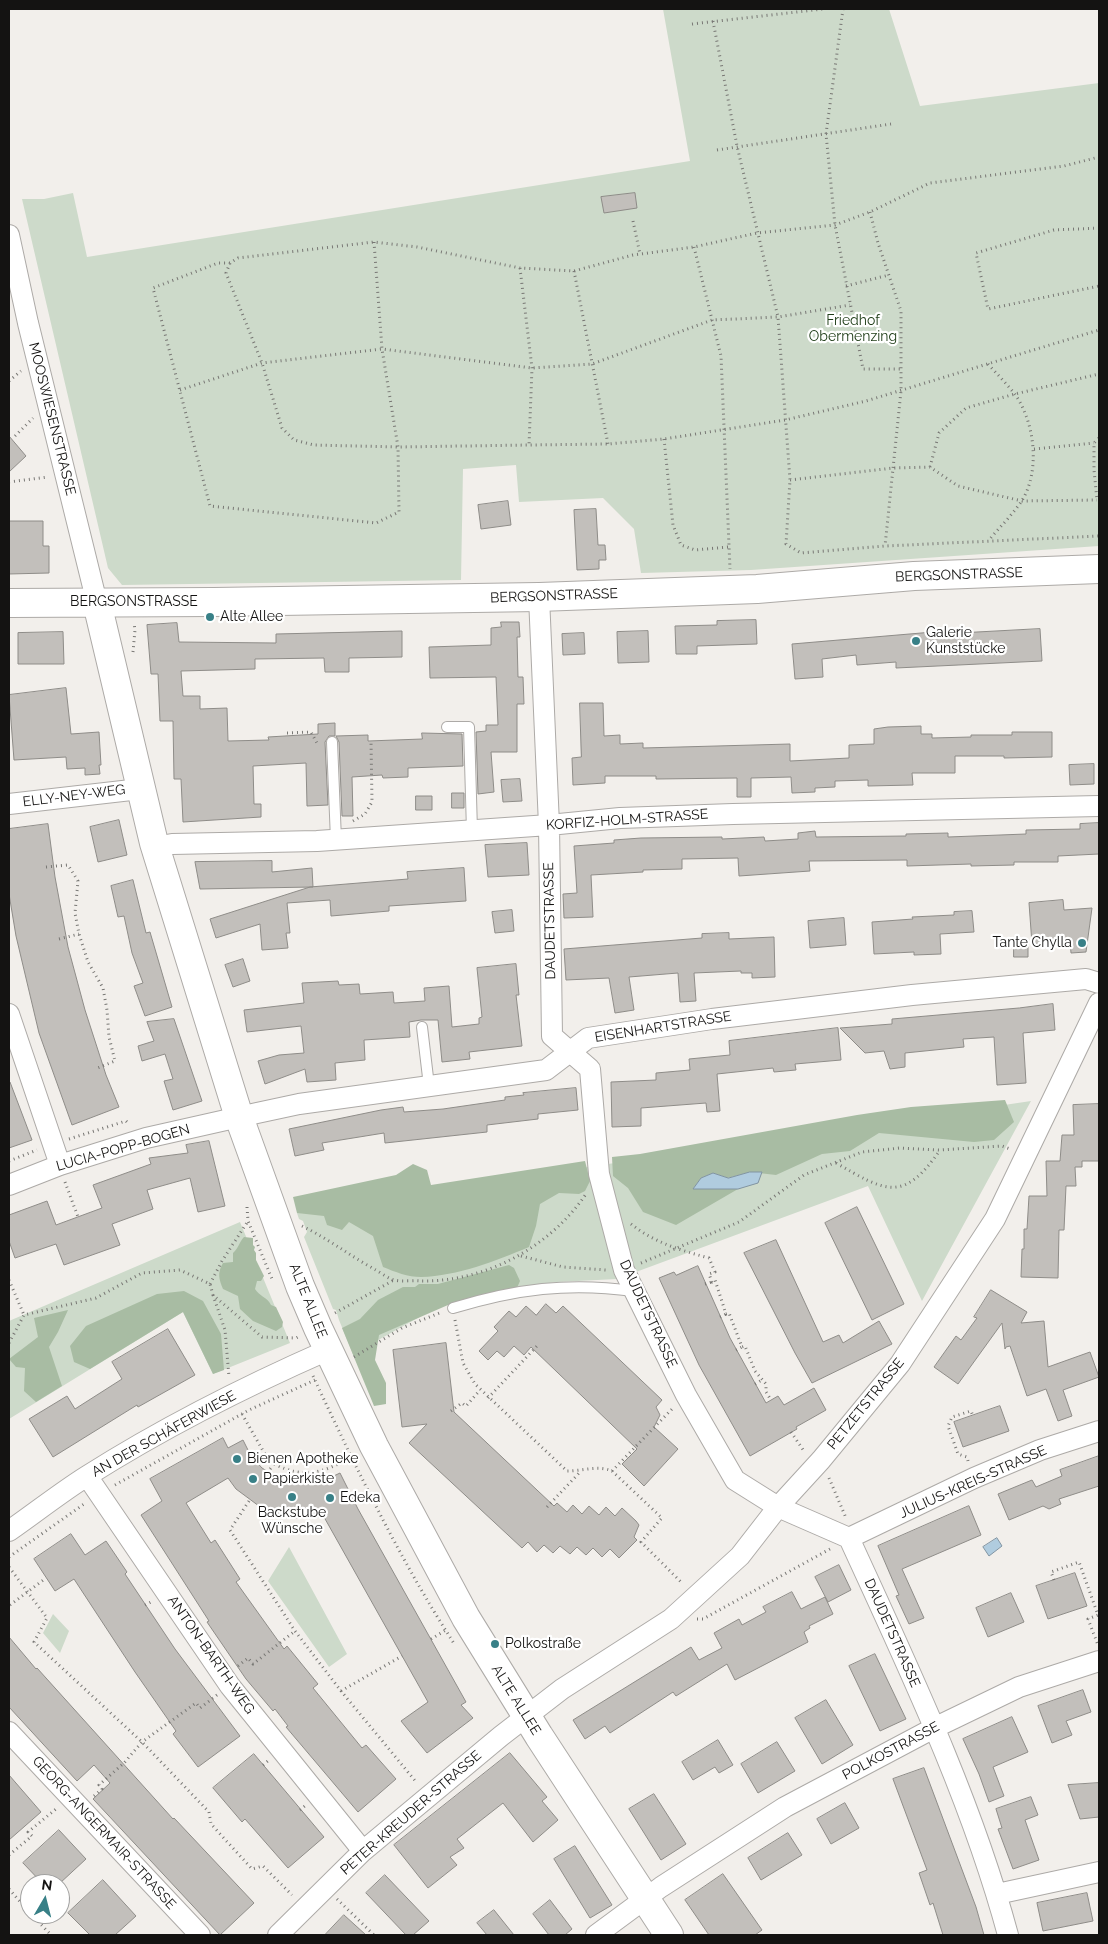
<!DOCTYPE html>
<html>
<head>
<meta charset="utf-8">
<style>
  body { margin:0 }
  #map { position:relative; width:1108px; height:1944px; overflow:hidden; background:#f2efeb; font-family:Raleway,sans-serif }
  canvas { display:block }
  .frame { position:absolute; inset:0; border:10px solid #141312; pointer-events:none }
  .north { position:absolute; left:20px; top:1874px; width:50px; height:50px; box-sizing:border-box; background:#fff; border:1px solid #a1a1a0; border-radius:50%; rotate:8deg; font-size:14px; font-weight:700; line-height:20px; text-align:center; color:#141312 }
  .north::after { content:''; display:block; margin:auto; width:18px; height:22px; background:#388087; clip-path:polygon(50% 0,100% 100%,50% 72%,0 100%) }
</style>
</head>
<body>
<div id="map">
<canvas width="1108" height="1944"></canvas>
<div class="frame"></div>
<div class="north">N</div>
</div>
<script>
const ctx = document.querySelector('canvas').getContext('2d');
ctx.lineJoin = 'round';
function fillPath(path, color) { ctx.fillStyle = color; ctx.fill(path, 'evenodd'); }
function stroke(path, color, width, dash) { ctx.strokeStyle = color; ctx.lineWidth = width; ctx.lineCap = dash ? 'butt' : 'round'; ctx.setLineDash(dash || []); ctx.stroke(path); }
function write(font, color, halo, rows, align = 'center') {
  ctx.font = font + ' Raleway,sans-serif'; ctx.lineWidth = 4.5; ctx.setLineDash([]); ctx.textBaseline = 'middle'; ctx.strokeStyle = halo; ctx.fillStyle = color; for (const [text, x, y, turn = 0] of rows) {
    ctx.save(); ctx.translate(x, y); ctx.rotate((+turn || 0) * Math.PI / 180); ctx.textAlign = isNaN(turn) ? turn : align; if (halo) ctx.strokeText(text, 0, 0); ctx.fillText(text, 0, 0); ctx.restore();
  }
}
const green = new Path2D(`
  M663,9h226l31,97 179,-23v463l-348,24 -110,3 -7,-44 -31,-31 -84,4 -3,-37 -53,4 -2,111 -339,5 -14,-17 -86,-369h22l29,-6 14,64 603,-96z
  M1031,1101l-109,200 -54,-115 -251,93 -60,3 -30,4 -11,4 -73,14 -90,50 -14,-34 -3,-10 -3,-1 -29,-72 3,-5 -4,-11 -4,-2 -2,-6h3l-1,-3z
  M240,1222l50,121 -77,31 -30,-62 -174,107v-98z
  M289,1547l58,107 -18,13 -61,-86z
  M53,1614l16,17 -9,22 -17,-20z`);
const forest = new Path2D(`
  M1005,1100l9,22 -20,18 -20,2 -95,-9 -29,18 -28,3 -46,21 -26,-3 -22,6 -15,-5 -12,5 -8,11h45l-62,36 -33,-13 -15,-24 -15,-12 -1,-19 28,-3 217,-39 54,-8z
  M585,1161l5,20 -5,10 -6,3 -20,-1 -19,11 -4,22 -7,21c-34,14 -71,29 -108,30 -13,0 -26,-5 -38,-10l-10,-31 -24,-14 -7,8 -15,-5 -3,-9 -27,-3 -4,-16 103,-22 17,-11 14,6 4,15z
  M244,1237l9,1v7l2,2 -1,3 2,3v7l8,16 -3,5h-4l-2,8c4,7 12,8 16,16l5,2 7,15 -1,5 -6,4 -23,-10 -13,-12 -2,-13 -15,-7c-4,-10 -6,-16 0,-26l10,-1v-9c6,-5 6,-11 11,-16z
  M509,1265l5,3 6,13 -4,9 -68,15 -69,30 -4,25 11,23v21l-12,2 -32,-78 18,-9 18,-19 25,-13h12l4,-3h19z
  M184,1291l19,10 18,33 3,36 -11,4 -30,-62 -93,57 -16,-7 -4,-16 16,-20 71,-32z
  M68,1310l-10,22 -9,15 13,39 -26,16 -12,-11 1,-23 -9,-1 -7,-8 29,-22 -4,-19z`);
const water = new Path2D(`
  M750,1172h12l-4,11 -20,6h-45l8,-11 12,-5 15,5z
  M997,1538l5,8 -13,10 -6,-9z`);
const building = new Path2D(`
  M635,193l2,15 -33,5 -3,-16z
  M9,436l17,20 -17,16z
  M508,501l3,24 -30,4 -3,-24z
  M596,509l2,36h7l1,15h-7v9l-22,1 -3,-60z
  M9,521h34v25h6v27l-40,1z
  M756,620l1,24 -60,2v8h-21l-1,-28 42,-1v-4z
  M501,622h18l1,15h-3l1,40h5l1,27h-7v48h-26l3,40 -16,2 -2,-62 10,-1v-6h12l-2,-48 -66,1 -1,-31 62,-2v-17l10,-1z
  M177,623l2,19 97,1v-9l126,-3v26l-53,1v14h-24l-1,-14 -69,1v10l-74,2 2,25h17v13l27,-1 1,33 41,-1 -1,-3 50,-3v-10l17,-1v13h-6l-4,6 3,63 -21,1 -1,-43 -53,3 1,38h7v13l-78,5 -2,-43h-7l-1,-58h-13l-2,-47h-7l-4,-49z
  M1040,629l2,32 -146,7v-6l-39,3 -1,-10 -34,4 1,18 -28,2 -3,-35 141,-12v2z
  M648,631l1,31 -31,1 -1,-31z
  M63,632l1,32h-46v-31z
  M584,633l1,21 -22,1 -1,-21z
  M66,688l5,46 28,-2 2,33h-2l1,9 -15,1v-7l-18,1 -1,-12 -52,3 -5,-65z
  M580,703h23l1,33 16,-1v9l23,-1v5l147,-4v17l59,-3v-13l25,-1v-15l14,-2 33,-1v8h11v4l39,-1v-2h41v-3h40v25l-48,1v-2h-49v17h-43l1,12 -45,1v-6l-33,1v6l-20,1v4l-23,1 -1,-16 -40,1v19h-14v-19l-81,1v-3h-51v7l-32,2 -1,-27 9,-1z
  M422,733l40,1 1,32 -55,2v9l-25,1 -1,-3 -30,2 1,39h-11l-3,-74 -3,-6 32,-1v6l54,-2z
  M1094,764v20l-24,1 -1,-20z
  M520,779l2,22 -19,1 -2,-22z
  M452,793h12v15h-12z
  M416,796h16v14h-16z
  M119,820l8,35 -29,7 -8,-35z
  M1099,823v31l-41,2v6h-44v3l-43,1v-2l-64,2v-6l-98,1 1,10 -71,5 -1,-18 -56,1v10l-39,1v2l-52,3 2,42 -29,1 -1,-24 14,-1 -3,-47 40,-3v-3l27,-2 81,-1v2l42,-2 1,4 33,-2v-6l17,-2 1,6 90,-1v-2l42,-1v4l78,-3v-4l54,-1v-5z
  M48,824l7,53 13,70 17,63 21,65 13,32 -47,18 -33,-92 -23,-97 -7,-42v-65z
  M527,843l2,32 -41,2 -3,-32z
  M272,861v11l40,-4 1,19 -113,2 -5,-27z
  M464,868l2,33 -77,5v5l-58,5 -1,-16 -43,3 3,30h-4l2,15 -26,2 -2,-26 -44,14 -6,-19 100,-32 98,-8 -1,-7z
  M133,880l13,53 4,-1 22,75 -27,9 -11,-30 9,-3 -11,-30 -8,-37 -6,1 -7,-31z
  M1063,900l1,10 28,-2 -6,44 -15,1 -1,-12 -38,3 -3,-41z
  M512,910l2,21 -19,2 -3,-21z
  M972,911l2,21 -34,2 1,20 -27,1v-3l-40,2 -2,-32 41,-3 -1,-2 42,-2v-3z
  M844,918l2,27 -36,3 -2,-27z
  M729,933v6l45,-2 1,40 -23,1v-5h-11v-2l-47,2 2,28 -16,1 -2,-29 -49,4 5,33 -19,3 -6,-35 -43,2 -2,-31 138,-11v-4z
  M1014,943h14v14h-14z
  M243,959l7,22 -17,6 -8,-22z
  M516,964l3,31h-3l6,51 -53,6 1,7 -28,3 -4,-42h-17l-12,2 1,15 -46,3 1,20 -30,3 1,17 -29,2 -2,-13 -40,15 -7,-23 21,-6 25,-2 -3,-27 -54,6 -3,-22 60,-7 -2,-20 36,-2 1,4 20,-1 1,10 33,-2 1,11 31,-2 -1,-13 25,-2 3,41 27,-3v-6l3,-1 -5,-49z
  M1053,1004l2,26 -32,3 3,50 -29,2 -3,-48 -31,2 1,8 -59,6v14l-15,2 -6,-18 -19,2 -25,-25 52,-4v-5l127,-11z
  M174,1019l28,82 -29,9 -9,-29 9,-2 -8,-25 -23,7 -4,-15 16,-5 -7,-19z
  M838,1028l3,32 -46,4 1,6 -22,2 -1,-4 -56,6 3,37 -13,1 -1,-9 -65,5v18l-29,1 -1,-45 45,-2v-7l34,-3 -1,-11 41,-4 -1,-14z
  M9,1082h1l22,58 -23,8z
  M576,1088l2,22 -40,4v5l-51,6v7l-102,11 -1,-10 -62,10 2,7 -29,6 -6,-27 92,-19 22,-3 1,5 39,-3 62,-9v-3l19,-2 -1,-2z
  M1099,1104v57h-17v6h-7l1,19h-10l-2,44h-5l-1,48 -37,-1 1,-28h2v-20h3l2,-33h18l-1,-35h14l2,-26h12l-1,-30z
  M209,1141l16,65 -27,6 -8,-34 -43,12 6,19 -41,15 8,21 -56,20 -8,-21 -41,14 -6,-17v-26l38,-14 9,24 46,-17 -9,-23 58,-21 -2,-6 39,-5 -2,-8z
  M857,1207l47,97 -32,16 -47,-97z
  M776,1240l47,102 16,-7 4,8 36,-22 13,23 -80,39 -17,-30 -51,-100z
  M698,1266l32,72 36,65 12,-7 6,9 30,-17 12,22 -30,17 1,2 -47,27 -51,-91 -40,-87 15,-6 2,3z
  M991,1290l36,22 -6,11 23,-2 4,46 42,-15 9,25 -36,13 9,26 -14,5 -12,-32 -19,7 -17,-50 -4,1 -1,2 -3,-26 -44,61 -24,-17 22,-31 5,4 16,-22 -3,-1z
  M546,1304l10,9 7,-7 99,94 -6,7 4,8 -6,12 24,22 -34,37 -22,-22 15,-15 -106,-102 -7,8 -10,-9 -10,11 -7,-6 -9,9 -9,-9 19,-20 -4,-4 15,-16 7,6 10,-11 10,9z
  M168,1329l27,46 -57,32 -1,-2 -84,52 -24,-38 38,-23 8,13 47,-30 -10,-17z
  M446,1343l8,69 100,94 3,-3 10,9 6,-7 9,9 7,-8 10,9 7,-8 9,9 7,-8 14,13 3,4 -5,12 3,3 -18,18 -9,-9 -8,8 -9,-9 -7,7 -9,-8 -7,7 -10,-8 -7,7 -9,-8 -7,7 -9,-10 -6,6 -113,-105 18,-19 -25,3 -9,-77z
  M1000,1406l9,25 -46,16 -9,-25z
  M223,1438l5,10 15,-8 8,16 11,12 21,13 18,3h10l10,-2 19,-9 18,36 108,193 -5,3 12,13 -46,35 -26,-32 27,-19 -104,-185 -27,1 -17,-3 -17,-6 -27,-20 -8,-11 -42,25 25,40 4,-3 25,39 -4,3 48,67 3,-3 31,38 -5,4 49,60 4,-3 30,34 -38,33 -72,-85 2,-1 -13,-17 -2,2 -27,-32 -39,-57 2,-1 -68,-106 21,-14 -12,-22z
  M1099,1456v30l-40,13 2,5 -12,5 -6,-3 -34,14 -11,-26 34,-14 4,7 26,-11 -2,-6z
  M969,1506l12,29 -79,34 22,49 -15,6 -13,-28 3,-1 -21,-49z
  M71,1534l14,21 21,-14 21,31 -2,2 50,75 65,87 -42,31 -25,-33 3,-3 -41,-59 -61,-93 -19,12 -21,-32z
  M839,1565l12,25 -23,12 -13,-25z
  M1075,1573l12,33 -39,13 -12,-33z
  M792,1592l9,17 24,-12 8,17 -24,12 1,2 -6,4 4,10 -73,38 -8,-16 -51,32 -3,-4 -63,41 -5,-7 -20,13 -12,-19 118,-73 8,13 23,-12 -8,-15 25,-14 3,6 24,-13 -3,-5z
  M1011,1593l13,29 -36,15 -12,-29z
  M9,1637l27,32 1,-1 136,151 1,-1 80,85 -34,32 -126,-135 -1,-1 17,-16 -16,-18 -17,16 -68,-74z
  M875,1654l31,65 -26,12 -31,-65z
  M1083,1690l8,22 -25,9 6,14 -20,8 -14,-37z
  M826,1700l27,45 -31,19 -27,-46z
  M1012,1717l16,35 -35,15 11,29 -15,6 -10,-28 -16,-35z
  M718,1740l15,25 -14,8 -4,-6 -22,13 -11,-18z
  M777,1742l18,29 -37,22 -17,-29z
  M510,1753l37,44 -5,4 16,19 -25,22 -30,-39 -46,36 7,9 -14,9 7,8 -29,23 -34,-43z
  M254,1754l70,83 -36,31 -43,-49 -3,3 -29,-34z
  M924,1768l52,139 8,28h-41l-10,-32 -3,2 -11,-32 8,-3 -34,-91z
  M9,1775l32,37 -32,28z
  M1099,1783v34l-19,2 -12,-34z
  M654,1794l32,50 -25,16 -32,-51z
  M1031,1797l7,18 -13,5 14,40 -26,9 -15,-40 4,-1 -6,-19z
  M845,1803l14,25 -28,16 -14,-25z
  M59,1830l27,29 -27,25h-16l-20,-21z
  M788,1833l14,22 -41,25 -13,-22z
  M575,1846l37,59 -22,13 -36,-59z
  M723,1874l39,56 -7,5h-46l-24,-35z
  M385,1875l44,46 -16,14h-7l-40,-42z
  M103,1880l33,36 -21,19h-25l-22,-22z
  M1087,1893l6,28 -50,10 -6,-28z
  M550,1900l22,29 -7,6h-16l-16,-21z
  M494,1910l20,25h-27l-10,-12z
  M344,1915l22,20h-41z`);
const path = new Path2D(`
  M843,9l-17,125 9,91 28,144h38
  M713,21l24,125 41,171 12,163 -4,64 15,9 84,-7 214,-10
  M692,24l131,-15
  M717,150l174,-26
  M870,212l8,31 23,68v80l-16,155
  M633,221l7,33
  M1099,228l-45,2 -78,23 12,56 111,-23
  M374,242l8,107 16,98 1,65 -23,11 -166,-17 -57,-218 65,-25h12l8,-5 136,-16 43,5 103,21 54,3 59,-16 61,-8 63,-14 78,-8 35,-13 60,-29 134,-17 35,-9
  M694,247l27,109 9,213
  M230,263l-4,10 36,90 20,65 12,12 20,5 84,2 131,-2 79,-1 56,-5 121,-19 81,-19 233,-71
  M520,268l12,100 -3,77
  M574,271l34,173
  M846,286l43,-11
  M988,364c9,10 18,19 26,29 21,28 27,79 7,109 -9,13 -21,25 -32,38
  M9,381l12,-10
  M180,390l82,-27 120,-14 150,19 60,-4 120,-44 66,-3 72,-12
  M15,436l18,-18
  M664,439l9,86 8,20 14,5 33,-3
  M1034,449l60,-6
  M930,467l9,-34 27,-25 49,-14 84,-20
  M790,480l103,-12 37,-1 28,19 64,15 75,-1
  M9,482l39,-5
  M1099,500h-2l-3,-30v-27l5,-5
  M133,652l2,-22 -1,-7
  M287,733l24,-1 7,13
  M353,821l12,-7 7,-12 -1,-60
  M46,867l22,-2 10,16 -3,32 4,21 9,28 15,26 4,22 2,27 6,24 -20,8
  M59,939l20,-5
  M69,1139l57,-18 3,3
  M9,1161l28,-11
  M836,1163c49,28 67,41 104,-13
  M65,1182l13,35
  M247,1207l1,14 24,58
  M631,1224c24,19 49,26 78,34l6,14 -6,2 3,8 3,-2 11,34 3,-1 13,34 3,-1 10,25 11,13v8l5,8
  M302,1226c25,12 47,29 72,43 6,3 13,9 20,11 8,2 19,0 27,1 65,1 129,-34 165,-87
  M521,1256l42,11 43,3
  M641,1263l98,-41 65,-47 58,-23 38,-4 40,2 62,-4 8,3
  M9,1280l15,35
  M210,1284l12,-23 26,-40
  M705,1284l7,-2
  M213,1295l12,35 4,47
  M335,1313l59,-33
  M720,1317l6,-3
  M455,1320l8,43 12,21 92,87c15,0 31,-6 45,0l50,47 -21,24 42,42
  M9,1343l15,-28 72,-17 46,-25 38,-3 30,14 3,11 49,42 34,1 4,-2
  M736,1350l6,-3
  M354,1357l48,-29 40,-16
  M313,1376c43,92 87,184 142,269
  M755,1384l7,-4
  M488,1398l49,-52
  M451,1411l11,-8 4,3 14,-16
  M242,1414l24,42 8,8 -7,9
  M791,1432l13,19
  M968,1461l-1,-4 -9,-3 -10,-28 4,-9 19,-6 2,5
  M274,1464c33,16 48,8 79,-7
  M612,1471l61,-63
  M829,1478l17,40
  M115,1485l134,-75 66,-30
  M249,1501l-19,29 65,101 46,60 76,92
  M547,1507l34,-36
  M9,1557l75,-53
  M9,1567l38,51 -13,24 108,100 67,70 2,12 41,45 11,-3 29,29
  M1054,1580l-3,-8 28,-10 19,53 -10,4 10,26
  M10,1605l36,-27
  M145,1605l6,-3
  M697,1619h6l127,-70
  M431,1639l15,-9
  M238,1666l10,-8 5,6 42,-33
  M341,1691l61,-35
  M263,1765l6,-5
  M94,1796l8,-7 -3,-4 25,-22 18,-21 54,-39 4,5 17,-13
  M300,1810l6,-5
  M9,1855l23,-19 -4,-4 28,-23
  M9,1889l21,24
  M337,1899l37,36
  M31,1914l20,21`);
const lane = new Path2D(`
  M447,727h22l3,104
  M332,742l4,98
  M422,1027l7,59
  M453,1308c63,-19 115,-26 181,-17`);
const street = new Path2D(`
  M9,235l19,88 69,280
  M539,597l10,228 3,211 38,33 9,105 25,96 62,125 49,85 43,27 71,31c59,129 122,260 159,397
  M9,804l131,-15
  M155,847l17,-3 145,-3 232,-16 71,-7 113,-4 366,-8
  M9,1014l51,151
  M9,1185l51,-20 86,-27 111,-25 42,-9 247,-34 42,-32 124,-19 200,-24 174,-16 13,4
  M87,1476l143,210 133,165
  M9,1531c26,-18 51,-38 78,-55 76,-48 159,-90 241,-126
  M849,1538l125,-60 66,-28 59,-19
  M9,1732l191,203
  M997,1894l102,-22
  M278,1935l85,-84 138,-115 61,-47 109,-70 69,-63 38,-49 43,-47 79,-96 95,-145 104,-216
  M596,1935l65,-48 124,-80 149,-79 85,-41 80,-26`);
const secondary = new Path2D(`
  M9,603l205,-1 325,-5 218,-8 157,-13 185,-7
  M97,603l57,240 85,274 61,169 18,42 56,118 92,172 73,118 130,199`);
const markers = [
  [210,617,5,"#388087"],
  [916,641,5,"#388087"],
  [1082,943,5,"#388087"],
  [237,1459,5,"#388087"],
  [253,1479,5,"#388087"],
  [292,1497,5,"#388087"],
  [330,1498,5,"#388087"],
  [495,1644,5,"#388087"]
];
const parkNames = [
  ["Friedhof",853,321],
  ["Obermenzing",853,337]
];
const streetNames = [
  ["MOOSWIESENSTRASSE",52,419,76],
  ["BERGSONSTRASSE",959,575,-2],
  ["BERGSONSTRASSE",554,596,-2],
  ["BERGSONSTRASSE",134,602],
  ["ELLY-NEY-WEG",74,796,-7],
  ["KORFIZ-HOLM-STRASSE",627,820,-4],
  ["DAUDETSTRASSE",550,921,-91],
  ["EISENHARTSTRASSE",663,1027,-9],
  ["LUCIA-POPP-BOGEN",123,1148,-16],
  ["ALTE ALLEE",308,1301,68],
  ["DAUDETSTRASSE",648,1314,65],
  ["PETZETSTRASSE",866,1404,-51],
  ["AN DER SCHÄFERWIESE",164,1434,-29],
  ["JULIUS-KREIS-STRASSE",973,1482,-24],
  ["DAUDETSTRASSE",892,1633,66],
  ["ANTON-BARTH-WEG",211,1655,55],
  ["ALTE ALLEE",516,1700,58],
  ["POLKOSTRASSE",891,1751,-28],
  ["PETER-KREUDER-STRASSE",411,1813,-41],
  ["GEORG-ANGERMAIR-STRASSE",104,1833,47]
];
const poiNames = [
  ["Alte Allee",220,617],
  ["Galerie",926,633],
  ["Kunststücke",926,649],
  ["Tante Chylla",1072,943,"right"],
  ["Bienen Apotheke",247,1459],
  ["Papierkiste",263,1479],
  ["Edeka",340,1498],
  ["Backstube",292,1513,"center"],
  ["Wünsche",292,1529,"center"],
  ["Polkostraße",505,1644]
];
fillPath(green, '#cddaca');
fillPath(forest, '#a8bca3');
fillPath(water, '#b0ccdf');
stroke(water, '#8194a2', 1);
fillPath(building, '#c2bfbb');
stroke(building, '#8e8c88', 1);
stroke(lane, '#adaaa7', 12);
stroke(street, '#adaaa7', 22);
stroke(secondary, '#adaaa7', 30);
stroke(path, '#787774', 3, [1, 4]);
stroke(lane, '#fff', 10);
stroke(street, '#fff', 20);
stroke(secondary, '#fff', 28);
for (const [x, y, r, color] of markers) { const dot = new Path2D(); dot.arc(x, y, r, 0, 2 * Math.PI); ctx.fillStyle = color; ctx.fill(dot); stroke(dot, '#fff', 2); }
write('14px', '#203e19', '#fff', parkNames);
write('14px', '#141312', '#fff', streetNames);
write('14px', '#141312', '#fff', poiNames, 'left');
</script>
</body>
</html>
